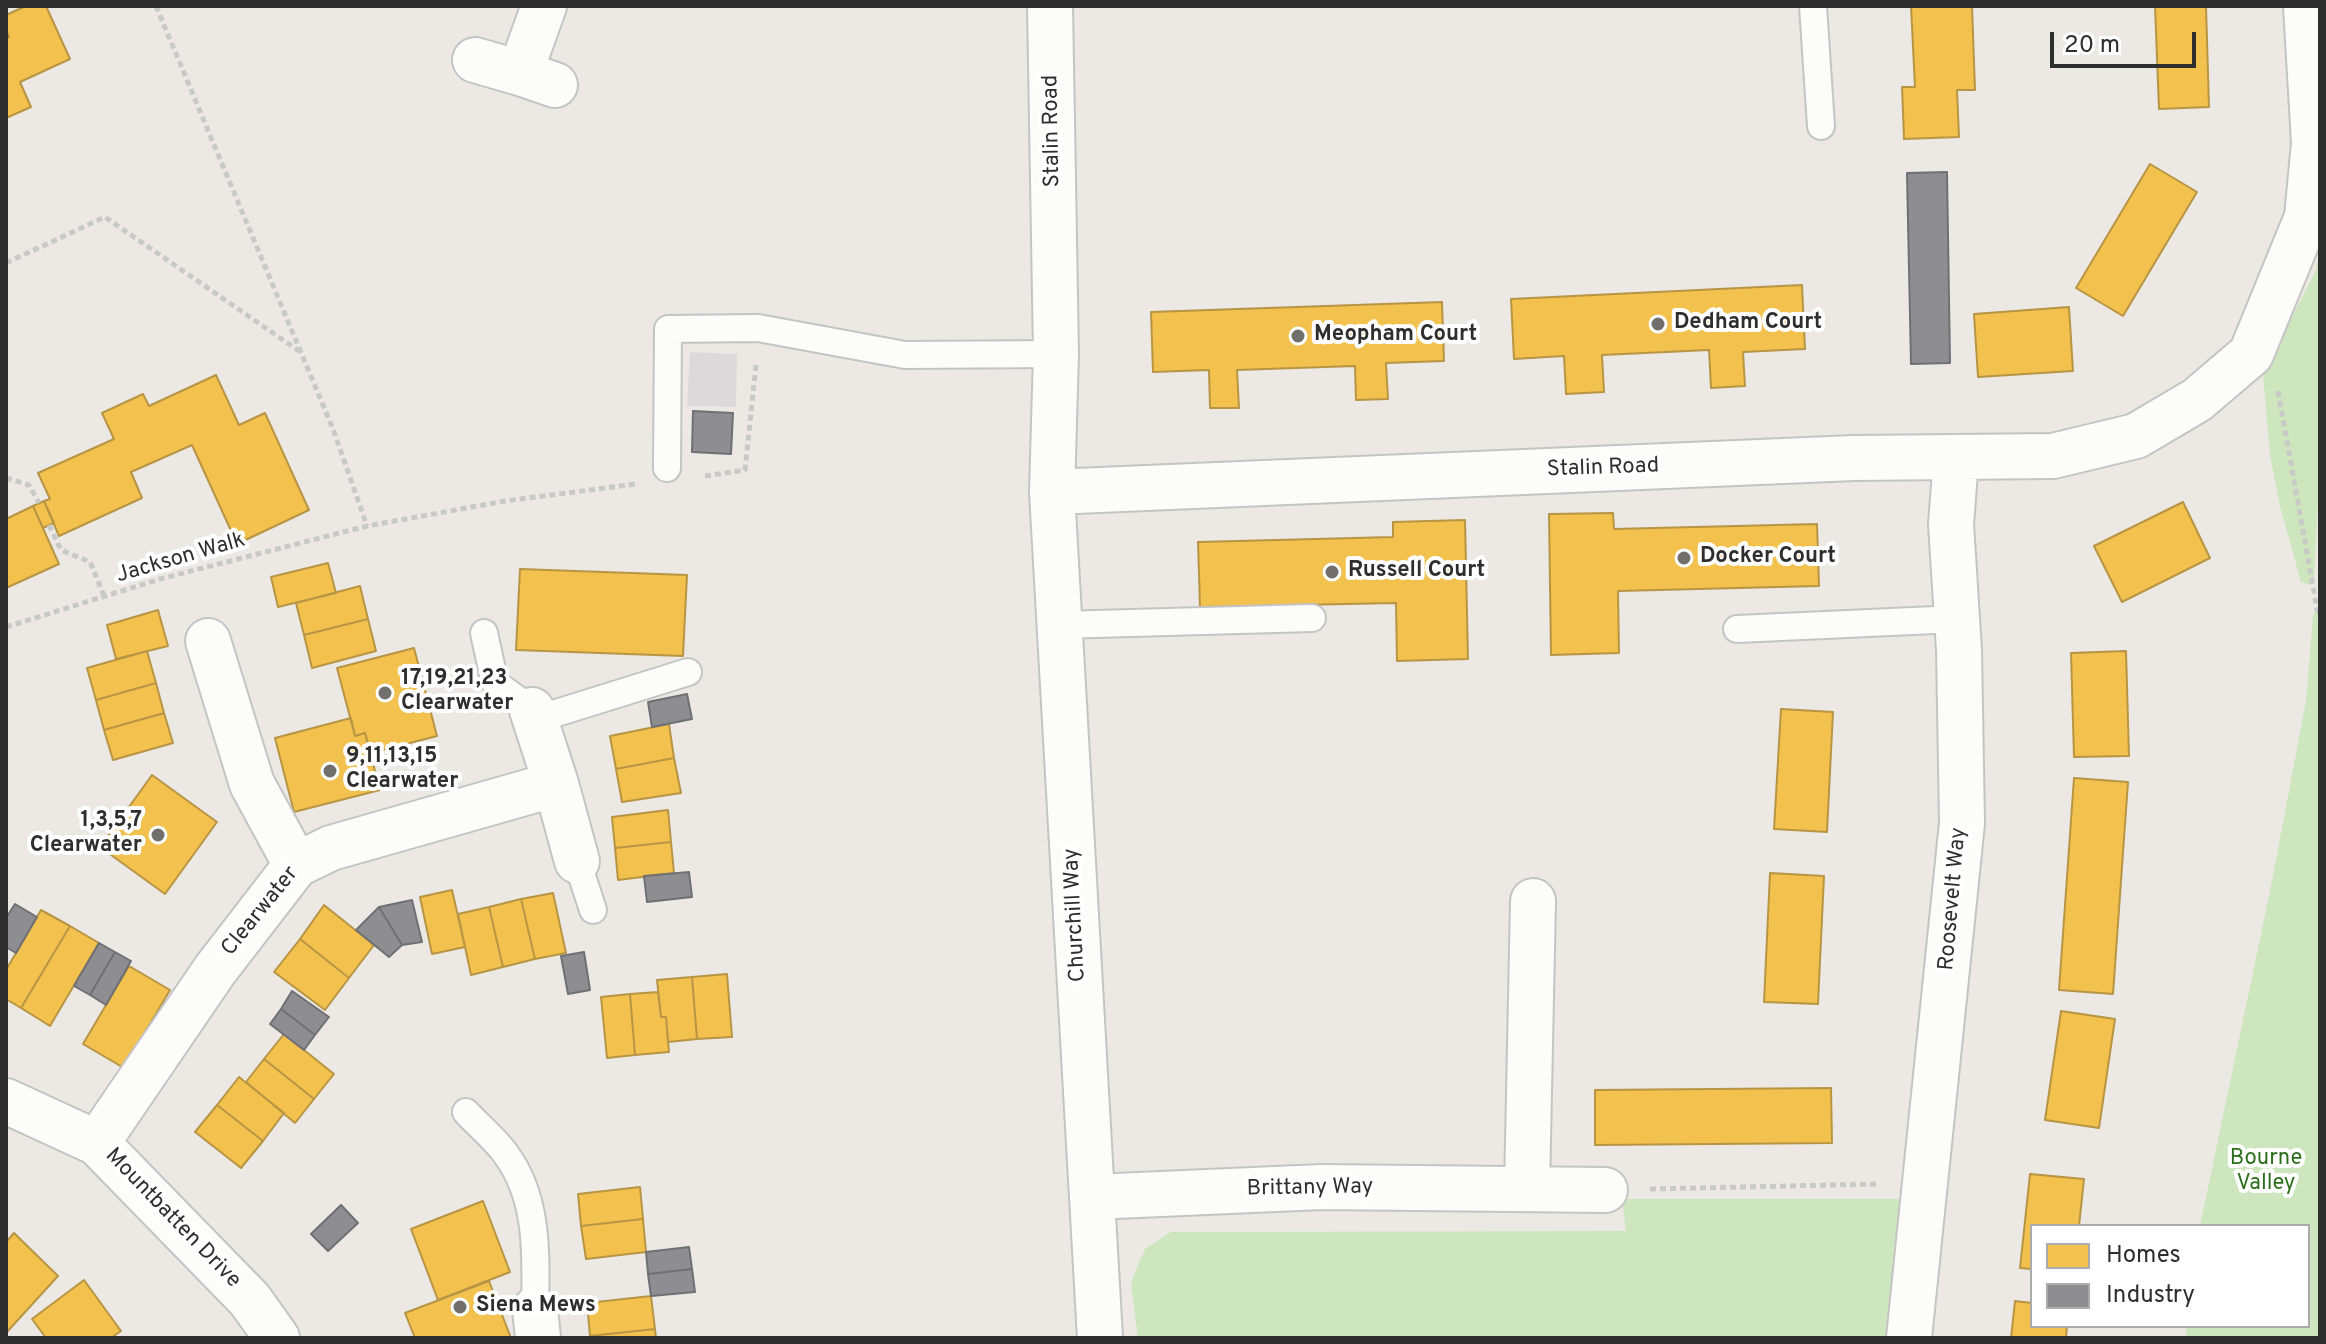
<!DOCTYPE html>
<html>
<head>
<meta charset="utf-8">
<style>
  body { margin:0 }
  #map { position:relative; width:2326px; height:1344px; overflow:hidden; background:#ece8e4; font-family:Overpass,sans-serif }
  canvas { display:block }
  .frame { position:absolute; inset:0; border:8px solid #2e2e2e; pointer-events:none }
  .legend { position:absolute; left:2030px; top:1224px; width:280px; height:104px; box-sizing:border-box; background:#fff; border:2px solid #ababab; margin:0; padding:10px 14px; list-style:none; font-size:24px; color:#2e2e2e }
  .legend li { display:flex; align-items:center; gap:16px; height:40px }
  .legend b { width:40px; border:2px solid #ababab }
  .scale { position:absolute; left:2050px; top:32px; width:146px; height:36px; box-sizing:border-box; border:4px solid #2e2e2e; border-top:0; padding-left:10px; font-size:24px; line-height:28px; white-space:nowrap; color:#2e2e2e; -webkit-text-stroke:6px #fff; paint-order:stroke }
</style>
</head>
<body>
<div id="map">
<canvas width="2326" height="1344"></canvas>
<div class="frame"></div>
<ul class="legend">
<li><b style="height:22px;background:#f2c14e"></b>Homes</li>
<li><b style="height:22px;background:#8d8d92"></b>Industry</li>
</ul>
<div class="scale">20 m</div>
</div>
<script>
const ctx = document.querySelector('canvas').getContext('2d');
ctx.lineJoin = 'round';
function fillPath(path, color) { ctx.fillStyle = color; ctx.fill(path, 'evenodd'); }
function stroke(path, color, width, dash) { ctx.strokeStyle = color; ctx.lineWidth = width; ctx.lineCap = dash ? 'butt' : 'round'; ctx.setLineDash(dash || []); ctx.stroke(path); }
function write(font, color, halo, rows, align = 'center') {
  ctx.font = font + ' Overpass,sans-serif'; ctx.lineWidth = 8; ctx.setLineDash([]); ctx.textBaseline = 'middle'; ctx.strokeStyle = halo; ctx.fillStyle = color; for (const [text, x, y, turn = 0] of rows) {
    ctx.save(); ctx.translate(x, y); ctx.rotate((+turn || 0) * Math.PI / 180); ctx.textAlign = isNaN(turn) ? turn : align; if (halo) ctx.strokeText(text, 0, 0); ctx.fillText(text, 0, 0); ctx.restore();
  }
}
const industrial = new Path2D(`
  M690,352l47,2 -1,53 -49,-1z`);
const green = new Path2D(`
  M2320,243v222l-6,114 -4,6 -9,-3 -21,-76 -10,-51 -7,-81 53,-104z
  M2320,602v736h-133l-1,-12h122v-100h-108l70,-335 36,-190 7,-85z
  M1622,1199h283l-15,139h-752l-7,-56 14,-33 26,-17 455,-1z`);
const homes = new Path2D(`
  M26,6h20l24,53 -50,23 11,25 -25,11v-79l3,-2 -3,-7v-15z
  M1911,6h61l3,84h-18l2,47 -55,2 -2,-52h13z
  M2155,6h51l3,101 -50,2z
  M2150,164l47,28 -74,124 -47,-28z
  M1802,285l3,64 -62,3 2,34 -34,2 -2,-38 -107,5 2,37 -38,2 -2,-38 -50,3 -3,-60z
  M1442,302l2,59 -58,2 2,36 -32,1 -1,-34 -118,4 2,38h-29l-1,-38 -56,2 -2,-60z
  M2069,307l4,64 -95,6 -4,-63z
  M216,375l23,50 26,-12 44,97 -72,34 -45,-99 -61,27 11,26 -83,38 -15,-35 6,-2 -12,-26 76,-34 -12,-26 41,-19 6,12z
  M44,501l10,22 -11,5 -10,-22z
  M2183,502l27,56 -88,44 -28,-56z
  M33,506l26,58 -53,24v-69z
  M1613,513l1,16 203,-5 2,62 -201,5 1,62 -68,2 -2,-141z
  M1465,520l3,139 -71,2 -1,-58 -196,4 -2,-65 195,-5v-15z
  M328,563l8,30 -58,14 -7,-30z
  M520,569l167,6 -4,81 -167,-6z
  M360,586l8,33 -64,16 -8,-32z
  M158,610l10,36 -52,13 -9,-34z
  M368,619l8,32 -64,17 -8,-33z
  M414,648l23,88 -66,17 -6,-20 -10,3 -18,-68z
  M147,651l9,32 -60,17 -9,-32z
  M2126,651l3,105 -55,1 -3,-104z
  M156,683l8,30 -60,17 -8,-30z
  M1781,709l52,3 -6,120 -53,-3z
  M164,713l9,30 -60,17 -9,-30z
  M351,718l4,18 10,-3 15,57 -86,22 -19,-74z
  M669,724l5,34 -58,11 -6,-33z
  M674,758l7,35 -59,9 -6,-33z
  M152,775l65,47 -52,72 -65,-47z
  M2074,778l54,4 -15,212 -54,-4z
  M668,810l3,32 -56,6 -3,-31z
  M671,842l3,31 -56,7 -3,-32z
  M1770,873l54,3 -6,128 -54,-2z
  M452,890l13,57 -33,7 -12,-57z
  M553,893l13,60 -31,6 -14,-60z
  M521,899l14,60 -32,8 -14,-60z
  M324,905l50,40 -25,33 -49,-39z
  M489,907l14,60 -32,8 -13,-61z
  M41,910l29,16 -49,82 -15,-9v-29z
  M70,926l29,17 -49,83 -29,-18z
  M300,939l49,39 -24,32 -51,-38z
  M129,966l41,24 -46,78 -41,-24z
  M727,974l5,63 -35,2 -5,-62z
  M692,977l5,62 -29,3 -2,-25h-5l-4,-37z
  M658,992l3,25h5l3,35 -34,3 -5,-61z
  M630,994l5,61 -28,3 -6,-61z
  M2061,1011l54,8 -16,109 -54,-8z
  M284,1034l50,40 -20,25 -50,-40z
  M264,1059l50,40 -19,24 -49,-41z
  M239,1077l45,36 -21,28 -46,-36z
  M1831,1088l1,55 -237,2v-55z
  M217,1105l46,36 -22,27 -46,-36z
  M2030,1174l54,5 -5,47h-47v43l-12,-1z
  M640,1187l3,32 -62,7 -3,-32z
  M483,1201l27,71 -72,28 -27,-71z
  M643,1219l3,33 -60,7 -5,-33z
  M14,1233l44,43 -52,57v-91z
  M84,1280l37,51 -10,7h-65l-14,-19z
  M489,1281l22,57h-96l-10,-25z
  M651,1296l4,33 -65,7 -3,-33z
  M2015,1301l17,2v23h35l-1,12h-55z
  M655,1329l1,9h-66v-2z`);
const industry = new Path2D(`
  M1947,172l3,191 -39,1 -4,-191z
  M693,411l40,2 -2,41 -39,-2z
  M687,694l5,25 -40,8 -4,-25z
  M689,872l3,25 -45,5 -3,-26z
  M412,900l10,42 -20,3 -23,-38z
  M15,904l22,13 -21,36 -10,-6v-29z
  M379,907l23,38 -13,12 -33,-27z
  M99,943l16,9 -25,43 -16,-9z
  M115,952l16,9 -25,44 -16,-10z
  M584,952l6,38 -22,4 -7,-38z
  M292,991l37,26 -14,18 -34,-26z
  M281,1009l34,26 -11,15 -34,-26z
  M341,1205l17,18 -30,28 -17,-17z
  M689,1247l3,22 -44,5 -2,-22z
  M692,1269l3,23 -44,4 -3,-22z`);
const path = new Path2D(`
  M156,6l177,423 34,97
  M6,263l99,-46 194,134
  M2278,391l39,218 3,4
  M705,476l40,-6 11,-105
  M6,478l23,7 10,18
  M49,525l12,25 29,12 15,36
  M6,627l154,-48 207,-53 138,-25 131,-17
  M1650,1189l230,-5`);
const lane = new Path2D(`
  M1813,6l8,120
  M667,468l1,-139 90,-1 147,27 151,-1
  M1059,625l253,-7
  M1737,629l220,-10
  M484,633l11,50 37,27
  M534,720l154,-48
  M577,861l16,49
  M466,1112c12,13 28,26 39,41 34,45 31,102 30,156`);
const street = new Path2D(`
  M544,6l-24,67 35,12
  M1050,6l6,348 -4,138 48,846
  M475,60l45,13
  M1052,492l802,-34 199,-2 83,-20 61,-36 54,-46 56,-137 7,-74 -8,-137
  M208,641l44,143 44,81
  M532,710l24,74 21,77
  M6,1101l91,42 153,157 27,38
  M97,1143l118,-173 81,-105 35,-17 225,-64
  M1527,1189l6,-288
  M1092,1197l230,-10 283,3
  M535,1309l3,29
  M1909,1338l53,-515 -3,-173 -8,-126 5,-65`);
const markers = [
  [1658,324,8,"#706f6e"],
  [1298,336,8,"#706f6e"],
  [1684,558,8,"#706f6e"],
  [1332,572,8,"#706f6e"],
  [385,693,8,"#706f6e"],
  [330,771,8,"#706f6e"],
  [158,835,8,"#706f6e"],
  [460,1307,8,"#706f6e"]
];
const streetNames = [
  ["Stalin Road",1053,131,-91],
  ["Stalin Road",1603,469,-2],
  ["Jackson Walk",181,559,-16],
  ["Roosevelt Way",1954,899,-85],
  ["Clearwater",261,912,-51],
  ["Churchill Way",1076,915,-93],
  ["Brittany Way",1310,1189,-1],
  ["Mountbatten Drive",172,1219,46]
];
const poiNames = [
  ["Dedham Court",1674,324],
  ["Meopham Court",1314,336],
  ["Docker Court",1700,558],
  ["Russell Court",1348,572],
  ["17,19,21,23",401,680],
  ["Clearwater",401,705],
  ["9,11,13,15",346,758],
  ["Clearwater",346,783],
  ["1,3,5,7",142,822,"right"],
  ["Clearwater",142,847,"right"],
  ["Siena Mews",476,1307]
];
const parkNames = [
  ["Bourne",2266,1160],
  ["Valley",2266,1185]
];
fillPath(industrial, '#dcd9db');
fillPath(green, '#cee6be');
fillPath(homes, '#f2c14e');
stroke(homes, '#b79544', 2);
fillPath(industry, '#8d8d92');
stroke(industry, '#707074', 2);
stroke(lane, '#c5c4c5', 30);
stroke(street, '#c5c4c5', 48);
stroke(path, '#c9c9c8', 5, [6, 4]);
stroke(lane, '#fcfcfb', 26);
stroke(street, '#fcfcfb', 44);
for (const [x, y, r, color] of markers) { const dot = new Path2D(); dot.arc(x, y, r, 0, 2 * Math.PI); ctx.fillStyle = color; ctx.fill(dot); stroke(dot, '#fff', 3); }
write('22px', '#2e2e2e', '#fff', streetNames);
write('bold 22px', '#2e2e2e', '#fff', poiNames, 'left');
write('22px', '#2c6e1b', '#fff', parkNames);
</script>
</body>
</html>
